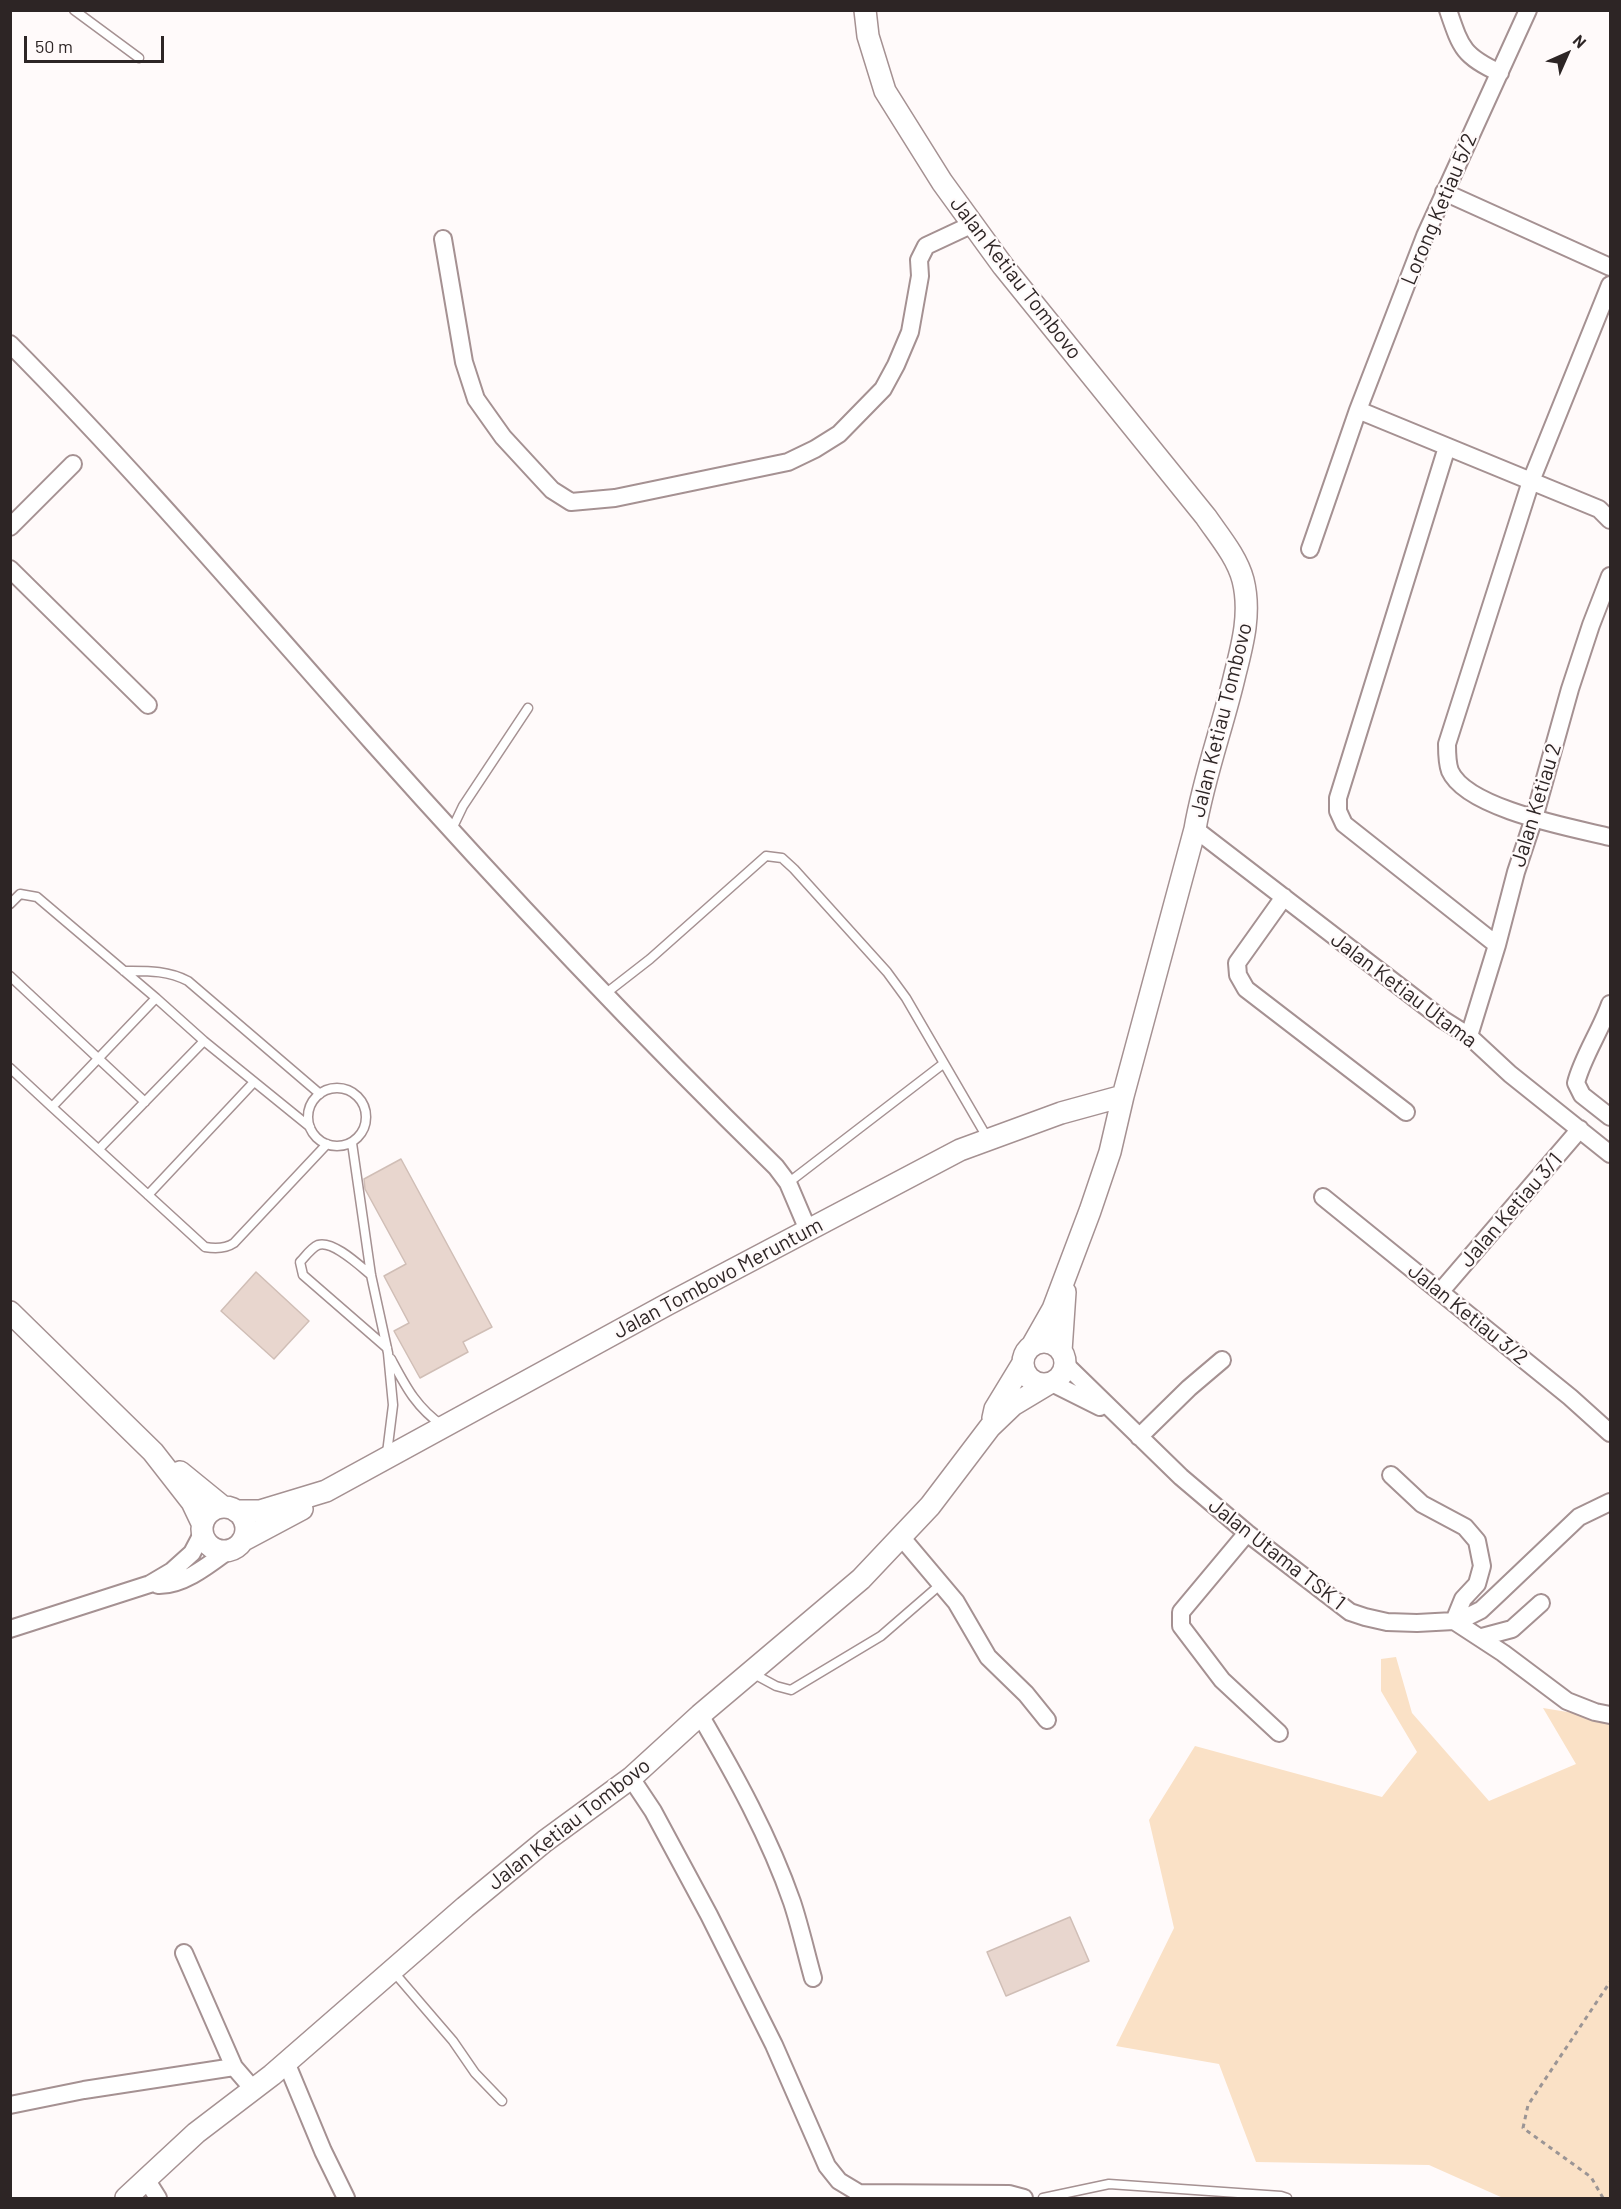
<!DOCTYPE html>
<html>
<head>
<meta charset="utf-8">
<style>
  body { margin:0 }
  #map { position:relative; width:1621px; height:2209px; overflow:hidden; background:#fffafa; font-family:Barlow,sans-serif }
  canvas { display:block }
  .frame { position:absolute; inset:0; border:12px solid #2d2525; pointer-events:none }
  .north { position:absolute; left:1537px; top:24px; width:60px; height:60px; -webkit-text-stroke:4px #fffafa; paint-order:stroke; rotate:45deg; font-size:16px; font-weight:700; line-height:24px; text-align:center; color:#2d2525 }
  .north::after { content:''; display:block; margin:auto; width:21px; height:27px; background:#2d2525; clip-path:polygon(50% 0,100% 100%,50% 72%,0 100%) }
  .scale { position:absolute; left:24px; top:36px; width:140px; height:27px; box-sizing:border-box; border:3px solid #2d2525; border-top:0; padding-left:8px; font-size:18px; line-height:21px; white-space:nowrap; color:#2d2525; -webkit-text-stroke:4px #fffafa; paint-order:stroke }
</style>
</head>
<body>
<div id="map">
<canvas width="1621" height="2209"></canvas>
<div class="frame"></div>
<div class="north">N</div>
<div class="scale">50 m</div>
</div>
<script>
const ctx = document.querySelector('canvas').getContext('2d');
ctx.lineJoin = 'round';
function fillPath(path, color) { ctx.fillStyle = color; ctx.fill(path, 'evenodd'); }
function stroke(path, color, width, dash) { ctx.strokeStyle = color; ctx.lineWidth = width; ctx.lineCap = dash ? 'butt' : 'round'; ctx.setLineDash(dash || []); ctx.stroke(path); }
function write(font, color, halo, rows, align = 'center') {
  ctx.font = font + ' Barlow,sans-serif'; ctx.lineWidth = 4.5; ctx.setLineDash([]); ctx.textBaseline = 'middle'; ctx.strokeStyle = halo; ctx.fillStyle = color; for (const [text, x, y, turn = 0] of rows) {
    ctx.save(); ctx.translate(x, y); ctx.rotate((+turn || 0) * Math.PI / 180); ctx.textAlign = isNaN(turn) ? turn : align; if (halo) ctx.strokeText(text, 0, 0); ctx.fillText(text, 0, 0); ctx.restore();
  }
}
const green = new Path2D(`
  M1396,1657l16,56 77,88 87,-37 -33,-56 67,11v479h-107l-74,-33 -173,-3 -37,-98 -103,-18 58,-118 -25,-108 46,-74 187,51 35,-45 -36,-61v-32z`);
const building = new Path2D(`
  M401,1159l91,168 -29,15 5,10 -48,26 -26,-47 15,-8 -25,-47 22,-12 -41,-75 -1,-10z
  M256,1272l53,49 -35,38 -53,-48z
  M1070,1917l19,44 -83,35 -19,-44z`);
const path = new Path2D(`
  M1603,2198l-12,-21 -68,-49 5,-23 82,-123`);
const service = new Path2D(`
  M74,10l65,48
  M452,829l11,-23 65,-98
  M10,904l10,-10 17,3 119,101
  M124,971c23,0 43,-1 64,10l132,113
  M10,976l135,126
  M605,994l45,-35 116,-103 16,2 12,11 93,103 19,26 82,141
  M10,1068l42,39
  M308 1117a29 29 0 1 1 58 0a29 29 0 1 1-58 0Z
  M310,1127l-106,-86 -48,-43 -104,109 153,140c11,2 20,2 29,-4l93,-99
  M352,1143l19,132 17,78 5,52 -6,48
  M99,1149l105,-108
  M788,1183l155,-119
  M148,1195l106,-113
  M371,1275c-11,-9 -38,-35 -53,-30 -7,3 -13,12 -18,17l3,13 84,73
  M391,1359c15,28 25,48 52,67
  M752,1673l24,13 15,4 90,-54 60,-52
  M392,1970l61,71 22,32 27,28
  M1043,2198l66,-14 172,12 6,2`);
const minor = new Path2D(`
  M1448,10c13,38 15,46 52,63
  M1444,192l166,75
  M443,239l21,123 12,37 27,38 36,39 13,14 19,12 44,-4 173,-36 27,-13 24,-15 44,-45 13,-24 14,-33 10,-56 -1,-16 7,-14 47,-22
  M1610,285l-79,196 -84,263c0,9 0,19 3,27 17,38 123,57 160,66
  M10,344c126,127 242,263 361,397 130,146 265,289 405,426l12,16 20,47
  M1358,410l241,99 11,11
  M1447,447l-109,351v13l6,13 153,121
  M10,527l63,-63
  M1310,549l48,-139 67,-174 103,-226
  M10,569l138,136
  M1195,829l247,190 27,17 41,38 100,80
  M1284,897l-47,66 1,12 8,14 160,123
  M1610,1004c-9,26 -28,54 -34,79l6,12 28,22
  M1469,1036l28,-91 19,-73 18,-54 36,-129 21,-64 19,-49
  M1323,1197l247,200 40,36
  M1441,1291l139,-162
  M1065,1364l116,113 66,56 103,79 15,5 22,5 30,1 37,-2 13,-4 14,-7 17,-16 81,-77 31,-15
  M1052,1383l48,24
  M1139,1437l50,-49 33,-28
  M1391,1475l31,29 43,23 12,14 5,25 -5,18 -14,15 -9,22 49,32 64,48 28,11 15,3
  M1247,1533l-66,79v14l41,54 57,53
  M902,1538l54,64 32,55 38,37 21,26
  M158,1585c25,1 52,-21 71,-35
  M10,1629l140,-45 22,-13 20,-18 10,-19
  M1482,1637l30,-8 29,-26
  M700,1715c35,60 69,121 92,187 8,24 14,51 21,76
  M631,1778l22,33 56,104 65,130 53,121 12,15 20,12 150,1 15,4
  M184,1953l50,114 19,22
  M286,2062l37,89 23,47
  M10,2105l74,-15 150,-23
  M146,2179l12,19`);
const tertiary = new Path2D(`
  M865,10l3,26 17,55 57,91 61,84 203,251c13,19 31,40 37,63 8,32 0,63 -8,94 -12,52 -31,102 -40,155l-72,267 -13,56 -20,59 -37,98 -21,37
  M10,1312l143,140 39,50 10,21
  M1023 1363a21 21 0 1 1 42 0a21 21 0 1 1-42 0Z
  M1061,1351l4,-59
  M993,1418l2,-9 28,-46
  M180,1472l43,35
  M202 1529a22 22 0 1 1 44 0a22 22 0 1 1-44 0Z
  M236,1511h24l66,-20 342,-187 292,-154 101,-37 62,-17
  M242,1541l60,-32
  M126,2198l70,-65 76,-58 193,-168 80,-66 86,-63 69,-63 161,-136 69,-73 60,-79 23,-22 35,-21`);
const streetNames = [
  ["Lorong Ketiau 5/2",1439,209,-67],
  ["Jalan Ketiau Tombovo",1016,278,52],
  ["Jalan Ketiau Tombovo",1221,720,-76],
  ["Jalan Ketiau 2",1536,805,-73],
  ["Jalan Ketiau Utama",1404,990,37],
  ["Jalan Ketiau 3/1",1511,1210,-49],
  ["Jalan Tombovo Meruntum",718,1278,-28],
  ["Jalan Ketiau 3/2",1468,1314,39],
  ["Jalan Utama TSK 1",1277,1554,38],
  ["Jalan Ketiau Tombovo",569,1824,-38]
];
fillPath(green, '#fae1c6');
fillPath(building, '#e8d6ce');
stroke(building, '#d0beb6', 1.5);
stroke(service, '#a59192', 11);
stroke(minor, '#a59192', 20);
stroke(tertiary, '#a59192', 24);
stroke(path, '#9b9595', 3, [4.5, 4.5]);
stroke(service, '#fff', 8);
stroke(minor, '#fff', 16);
stroke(tertiary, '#fff', 21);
write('21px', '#2d2525', '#fffafa', streetNames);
</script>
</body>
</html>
